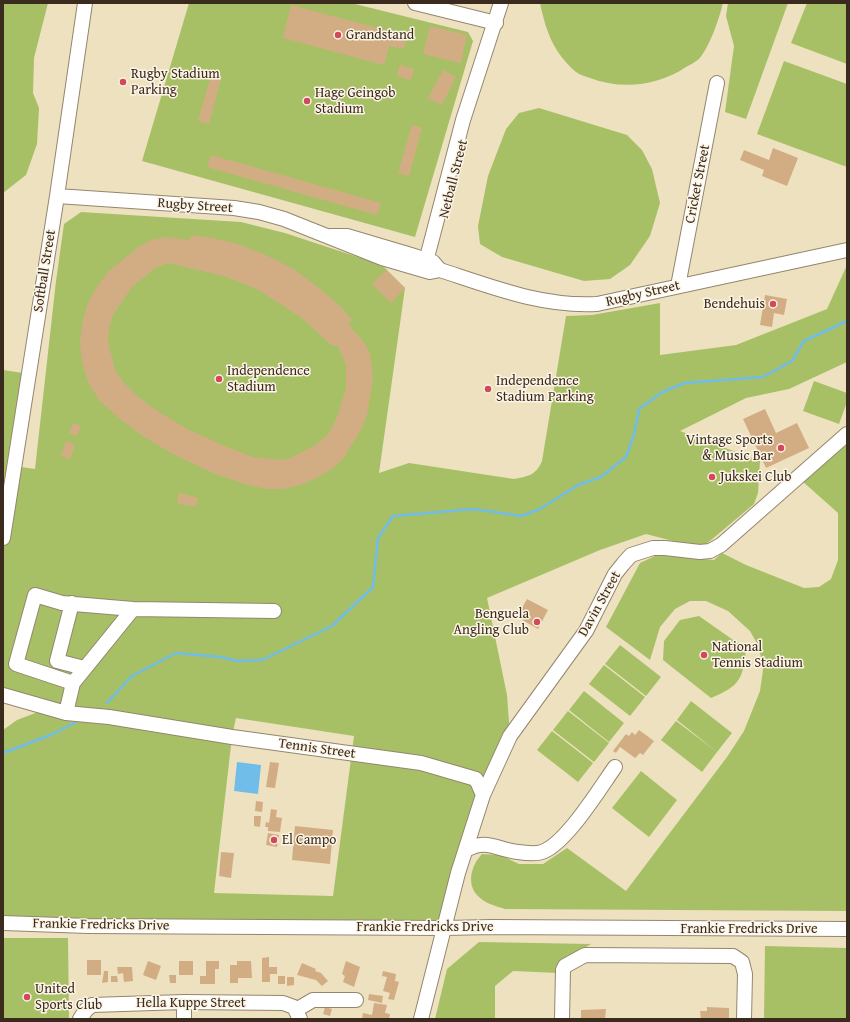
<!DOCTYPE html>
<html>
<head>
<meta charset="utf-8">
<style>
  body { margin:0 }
  #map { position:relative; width:850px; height:1022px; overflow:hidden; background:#eee1bf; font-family:"Gentium Book Plus",serif }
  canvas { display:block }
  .frame { position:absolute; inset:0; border:4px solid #3b2a1e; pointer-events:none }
</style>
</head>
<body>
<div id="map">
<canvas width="850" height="1022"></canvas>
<div class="frame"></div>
</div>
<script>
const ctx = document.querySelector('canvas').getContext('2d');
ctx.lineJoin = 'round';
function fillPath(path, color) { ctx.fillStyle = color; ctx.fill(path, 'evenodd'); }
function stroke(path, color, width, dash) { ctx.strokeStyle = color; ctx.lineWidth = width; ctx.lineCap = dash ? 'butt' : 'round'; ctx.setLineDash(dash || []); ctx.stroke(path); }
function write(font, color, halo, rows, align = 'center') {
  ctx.font = font + ' "Gentium Book Plus",serif'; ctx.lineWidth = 3; ctx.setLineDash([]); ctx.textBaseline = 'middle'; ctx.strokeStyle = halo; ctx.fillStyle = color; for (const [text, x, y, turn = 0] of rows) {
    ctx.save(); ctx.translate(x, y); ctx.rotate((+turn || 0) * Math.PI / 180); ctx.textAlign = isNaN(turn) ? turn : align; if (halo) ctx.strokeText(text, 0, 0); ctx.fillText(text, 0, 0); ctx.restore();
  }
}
const green = new Path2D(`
  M3,3h45l-14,55 -1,35 6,15 -2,36 -11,31 -23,18z
  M189,3h162l117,29 5,9 -58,196 -273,-76z
  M540,3h183c-4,16 -13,43 -24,56 -4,3 -9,6 -13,8 -28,19 -65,23 -96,11 -5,-2 -10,-3 -14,-6 -23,-20 -30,-41 -36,-69z
  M728,3h60l-42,116 -21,-7 9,-66 -8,-30z
  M807,3h40v61l-56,-21z
  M784,61l63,23v83l-90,-33z
  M539,108l88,27 15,15 10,19 8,34 -10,33 -20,29 -20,14 -26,2 -82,-24 -22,-13 -2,-18 10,-50 18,-47 13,-16z
  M81,212l160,10 44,11 97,32 23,23 -26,185 30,-10 105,16c15,-3 22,-4 28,-18l24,-145 26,-1 68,-12v52l76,-10 91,-36 20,-44v97l-58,27 -43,9 -66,33 80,30 -2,32 -4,11 -50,42 -8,1 -50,-13 -46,16 -113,48 20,97 3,41 -66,192 -441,-6v-192l14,-10 29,-11 -43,-14v-157l11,-72 21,3 21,-188 8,-57zM236,718l118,18 -21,160 -119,-3 18,-156z
  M3,370l20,3 -20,145z
  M814,381l33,12v9l-8,22 -36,-13z
  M847,445v466l-342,-2c-10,-3 -21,-6 -28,-14 -11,-12 -5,-31 5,-41l18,1 19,9h24l24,-16 59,43 101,-134 17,-26 16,-40 3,-21 -4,-23 -9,-16 -22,-20 -22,-10h-16l-15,8 -15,18 -10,33 -44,-33 34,-64 17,-8 57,5 8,-7 24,12 58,23 15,-1 12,-8 7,-19v-47l-37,-33 19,-18z
  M699,616l47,33c-3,30 -6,37 -35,49l-48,-38 1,-19 16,-21z
  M620,645l41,32 -15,19 -41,-32z
  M604,665l41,32 -15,19 -41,-32z
  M584,691l40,32 -15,19 -40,-32z
  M691,701l41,32 -15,19 -40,-32z
  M568,711l41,32 -15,19 -41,-32z
  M676,721l41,31 -15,20 -41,-32z
  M552,731l41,32 -15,19 -41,-32z
  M641,771l36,29 -28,37 -37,-29z
  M68,938l1,81h-66v-81z
  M479,942l112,2 -31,19 -2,10 -45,-2 -18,15v33h-60l12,-50z
  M765,946l82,2v71h-83z`);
const water = new Path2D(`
  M237,762l24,3 -3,29 -24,-3z`);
const stream = new Path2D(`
  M107,703l25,-27 44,-23 45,4 16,4 25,-1 70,-34 41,-39 5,-49 15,-22 81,-7 47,7 19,-7 38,-24 23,-8 25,-20 8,-22 5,-26 23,-17 23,-9 78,-6 29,-16 12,-20 43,-20
  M3,753l50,-19 23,-12`);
const building = new Path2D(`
  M291,5l102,27 -2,6 15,4 -2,7 -15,-3 -5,19 -101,-27z
  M430,26l37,9 -6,28 -38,-9z
  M400,65l14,4 -3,11 -14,-4z
  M443,70l13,7 -14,28 -14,-7z
  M212,72l10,3 -13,49 -11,-3z
  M412,125l10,3 -13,48 -11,-3z
  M773,148l25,10 -11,28 -25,-10 2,-6 -24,-10 4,-10 25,10z
  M211,155l170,48 -4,12 -170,-48z
  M191,235l21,3 26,6 30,12 27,14 24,18 22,19 11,13 -4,4 17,20 5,10 3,24 -6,37 -7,16 -17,28 -10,9 -15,9 -18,8 -18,4h-15l-22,-5 -32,-11 -40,-19 -30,-18 -23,-17 -21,-19 -11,-18 -6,-20 -2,-19 2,-19 5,-19 9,-17 12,-16 29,-24 14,-8 15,-3 24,3zM168,263l56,13 33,13 45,29 29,27 7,1 8,19v24l-10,31 -7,13 -13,12 -25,13 -11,2 -27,-3 -29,-11 -37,-17 -28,-17 -21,-15 -16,-16 -7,-11 -7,-28 1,-15 5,-14 18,-26 23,-19z
  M386,270l19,18 -14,15 -19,-19z
  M765,295l22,4 -3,16 -10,-2 -2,14 -12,-2z
  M765,409l11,24 21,-10 12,25 -43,20 -23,-49z
  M73,423l8,3 -4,10 -8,-3z
  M66,441l9,4 -5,14 -9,-3z
  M179,493l19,5 -3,9 -18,-4z
  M527,599l21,11 -10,19 -21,-12z
  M639,730l15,11 -11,14 -3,-2 -5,5 -15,-11 -4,6 -3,-2 13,-17 3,2 3,-4 3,3z
  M270,762l9,1 -4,25 -9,-1z
  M256,801l7,1 -1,10 -7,-1z
  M271,809l6,1 -1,7 6,1 -2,14 -12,-1v-4h-3l1,-5 3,1z
  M254,816h7l-1,11 -6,-1z
  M295,826l38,4 -3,34 -38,-4z
  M268,833l11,2 -2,12 -11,-2z
  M221,852l13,1 -3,25 -12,-2z
  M269,957v10h8v7h-7v8h-8v-24z
  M87,960h14v15h-14z
  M148,961l13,5 -5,14 -13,-5z
  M179,961h14v14h-14z
  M206,961h13v8h-4v15h-15v-8h6z
  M237,961h14l1,17h-14v5h-8v-18h7z
  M346,961l14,6 -6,20 -11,-5 2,-6 -3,-2z
  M302,963l14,6 -1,2 6,2 7,8 -6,5 -6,-6 -19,-5z
  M117,967h15l1,14 -9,1 -1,-9 -5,1z
  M104,971h4v11l-6,1z
  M383,971l13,3 -1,7 4,1 -5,18 -6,-1 2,-6 -7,-2 4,-14 -5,-1z
  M169,975h7v8h-6z
  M111,976h6l1,6h-7z
  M278,976h7v8h-7z
  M287,977h7v8l-7,1z
  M369,994l14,2 -1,7 -14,-3z
  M374,1003l13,2 -2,8 5,1 -1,5h-27l1,-6 9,2z
  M325,1007l7,2 -2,7 -7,-2z
  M707,1007l22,1v11h-28l-1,-8h7z
  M606,1009l-1,10h-24v-9z`);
const minor = new Path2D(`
  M415,3l81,20
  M57,196l177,12 25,4 25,7 98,39 48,14 10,-2
  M330,236h17l64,19 22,7 7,8c52,17 102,37 157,34l250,-54
  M424,269l39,-149 38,-117
  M678,286l39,-203
  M3,538l54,-342 28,-193
  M72,603l-15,58 27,7
  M73,683l-57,-19 19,-69 27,8 71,6
  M3,695l63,18 43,4 123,20 189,26 55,16 7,16 -25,78 -37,146
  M66,713l7,-30 60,-74 141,2
  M483,795l27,-59 76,-105 29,-57 8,-10 8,-9 22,-7h12l35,4 10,-1 11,-6 126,-111
  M466,850c21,-12 31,0 52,2 7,1 18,2 24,0 24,-8 58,-64 73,-85
  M3,923l85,3 356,2 48,-1 355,2
  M184,1002v17
  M296,1010l17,-10h43
  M80,1019l6,-9 6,-5 92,-3 99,1 11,4 6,12
  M562,1019l1,-49 2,-4 20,-11 148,1 9,6 3,12 -1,45`);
const markers = [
  [338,35,4,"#d1495b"],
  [123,82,4,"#d1495b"],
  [307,101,4,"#d1495b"],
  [773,304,4,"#d1495b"],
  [219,379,4,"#d1495b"],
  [488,389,4,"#d1495b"],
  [781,448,4,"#d1495b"],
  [712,477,4,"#d1495b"],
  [537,622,4,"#d1495b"],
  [704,655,4,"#d1495b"],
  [274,840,4,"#d1495b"],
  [27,997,4,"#d1495b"]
];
const poiNames = [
  ["Grandstand",346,35],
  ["Rugby Stadium",131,74],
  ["Parking",131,90],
  ["Hage Geingob",315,93],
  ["Stadium",315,109],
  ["Bendehuis",765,304,"right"],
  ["Independence",227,371],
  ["Stadium",227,387],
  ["Independence",496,381],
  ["Stadium Parking",496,397],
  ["Vintage Sports",773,440,"right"],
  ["& Music Bar",773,456,"right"],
  ["Jukskei Club",720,477],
  ["Benguela",529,614,"right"],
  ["Angling Club",529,630,"right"],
  ["National",712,647],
  ["Tennis Stadium",712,663],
  ["El Campo",282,840],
  ["United",35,989],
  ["Sports Club",35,1005]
];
const streetNames = [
  ["Netball Street",454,179,-76],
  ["Cricket Street",698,184,-79],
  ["Rugby Street",195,206,4],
  ["Softball Street",45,271,-81],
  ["Rugby Street",643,294,-13],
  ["Davin Street",600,604,-61],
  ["Tennis Street",317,749,8],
  ["Frankie Fredricks Drive",101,925,1],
  ["Frankie Fredricks Drive",425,927],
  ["Frankie Fredricks Drive",749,929],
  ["Hella Kuppe Street",191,1003]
];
fillPath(green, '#a7c066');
fillPath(water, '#70bdea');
stroke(stream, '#70bdea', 2.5);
fillPath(building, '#d2ad84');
stroke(minor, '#94866e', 16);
stroke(minor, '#fff', 14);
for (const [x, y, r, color] of markers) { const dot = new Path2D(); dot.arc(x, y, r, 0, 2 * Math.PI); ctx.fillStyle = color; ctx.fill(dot); stroke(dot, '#fcf5e5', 1.5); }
write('14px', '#3b2a1e', '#fcf5e5', poiNames, 'left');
write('14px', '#3b2a1e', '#fcf5e5', streetNames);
</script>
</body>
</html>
